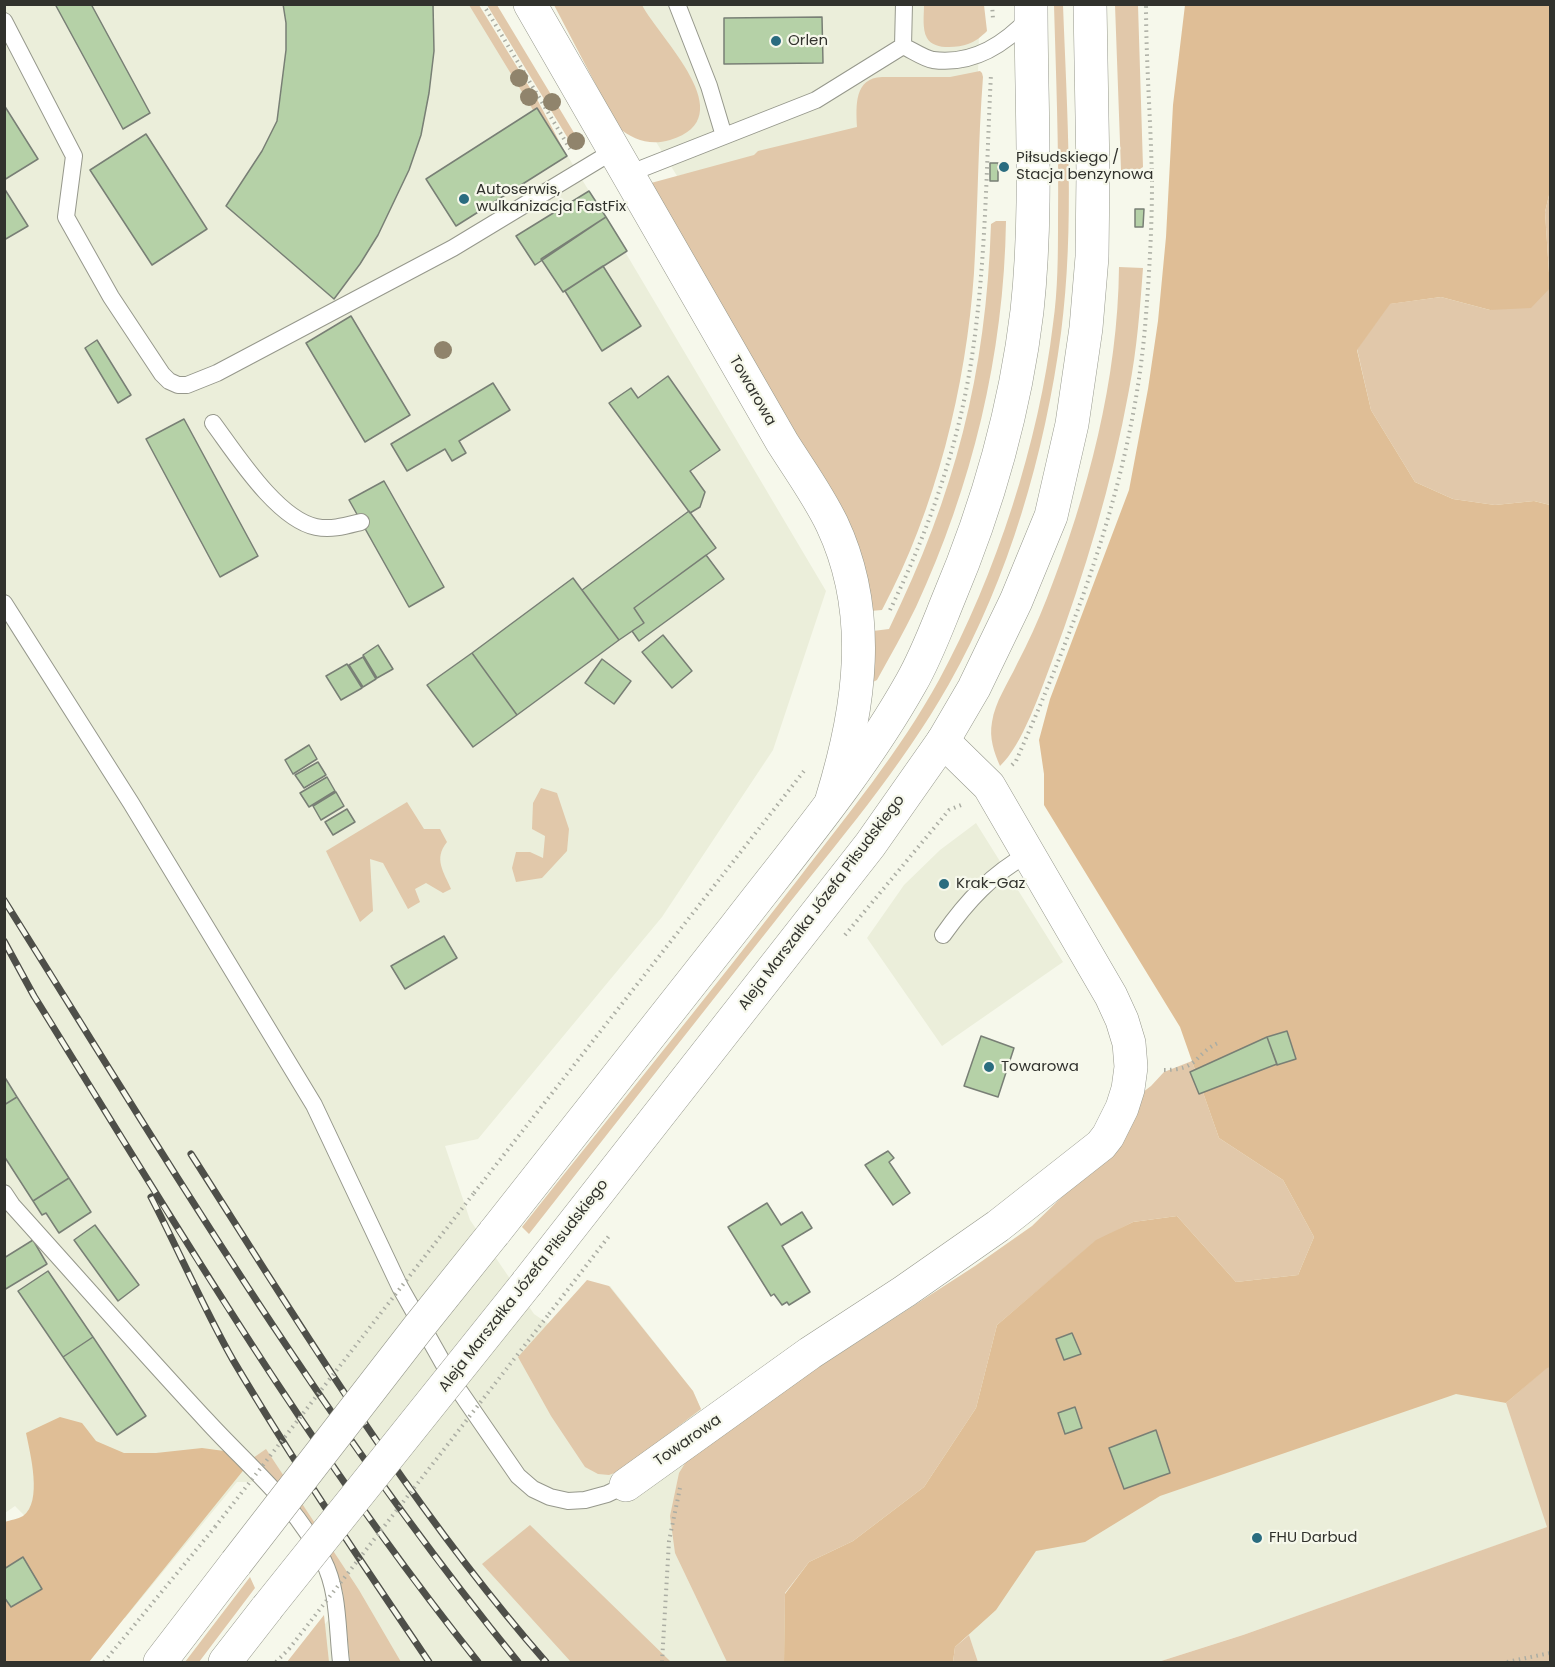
<!DOCTYPE html>
<html>
<head>
<meta charset="utf-8">
<style>
  body { margin:0 }
  #map { position:relative; width:1555px; height:1667px; overflow:hidden; background:#f6f8eb; font-family:Poppins,sans-serif }
  canvas { display:block }
  .frame { position:absolute; inset:0; border:6px solid #31322d; pointer-events:none }
</style>
</head>
<body>
<div id="map">
<canvas width="1555" height="1667"></canvas>
<div class="frame"></div>
</div>
<script>
const ctx = document.querySelector('canvas').getContext('2d');
ctx.lineJoin = 'round';
function fillPath(path, color) { ctx.fillStyle = color; ctx.fill(path, 'evenodd'); }
function stroke(path, color, width, dash) { ctx.strokeStyle = color; ctx.lineWidth = width; ctx.lineCap = dash ? 'butt' : 'round'; ctx.setLineDash(dash || []); ctx.stroke(path); }
function write(font, color, halo, rows, align = 'center') {
  ctx.font = font + ' Poppins,sans-serif'; ctx.lineWidth = 4.5; ctx.setLineDash([]); ctx.textBaseline = 'middle'; ctx.strokeStyle = halo; ctx.fillStyle = color; for (const [text, x, y, turn = 0] of rows) {
    ctx.save(); ctx.translate(x, y); ctx.rotate((+turn || 0) * Math.PI / 180); ctx.textAlign = isNaN(turn) ? turn : align; if (halo) ctx.strokeText(text, 0, 0); ctx.fillText(text, 0, 0); ctx.restore();
  }
}
const built = new Path2D(`
  M5,5h467l64,99 53,87 237,400 -53,159 -111,167 -184,222 -33,7 25,74 64,94 16,11 60,-39 83,105 98,226 44,45h-543l12,-11 32,-41 -21,-50 -49,-78h-29l-112,136 -110,-112 -10,7z
  M572,5h403l4,26 -2,87 -300,58z
  M976,823l87,139 -121,84 -75,-108 37,-53 36,-35z
  M1456,1393l50,10 42,124 -305,108 -85,27h-180l-32,-94z`);
const green = new Path2D(`
  M469,5h10l59,96 29,55 -30,-48 -4,2z
  M487,5h10l85,141 -7,4z
  M554,5h88c17,33 103,113 28,135 -20,6 -37,0 -52,-13z
  M924,5h60l3,26c-5,5 -12,11 -19,13 -11,4 -35,6 -41,-6 -5,-9 -3,-23 -3,-33z
  M1054,5h9c4,106 12,223 -2,328 -16,120 -52,245 -112,351 -48,85 -113,160 -173,236 -83,105 -165,209 -247,314l-7,-7c92,-116 186,-231 277,-349 49,-64 101,-127 140,-198 57,-105 100,-238 114,-356 5,-34 5,-70 5,-104 1,-72 -2,-144 -4,-215z
  M1115,5h23l5,162 -3,2 -19,1z
  M980,71l2,2 1,4c-5,65 -5,131 -9,196 -8,114 -38,236 -92,337l-12,1 -72,-174 -56,-93 -91,-161 103,-28 4,-4 99,-24c-1,-21 -3,-49 25,-50h68z
  M1550,191v314l-16,-4 -39,4 -42,-6 -38,-17 -44,-72 -14,-61 32,-45 52,-7 49,13 60,-22 -5,-76z
  M996,221h10c-2,134 -34,265 -90,386 -12,25 -26,49 -39,73l-4,2v-51l16,-2c66,-135 97,-254 102,-405z
  M1119,267l24,1c-3,41 -6,81 -14,122 -17,93 -44,183 -77,271 -11,29 -30,85 -52,105 -6,-14 -11,-28 -8,-44 3,-20 16,-39 25,-58 11,-21 21,-43 30,-66 41,-104 71,-219 72,-331z
  M541,788l16,5 12,36 -2,22 -25,27 -26,4 -4,-14 4,-16h14l13,6 2,-22 -13,-7 1,-26z
  M407,802l17,27h16l7,13c-14,17 -3,30 4,47l-8,4 -17,-10 -11,6 5,13 -12,7 -25,-46 -13,-4 3,52 -13,11 -34,-71z
  M1192,1061l27,77 64,42 31,57 -16,38 -62,7 -59,-66 -44,6 -37,19 -99,84 -21,83 -52,79 -71,54 -44,21 -24,31 -1,69h-57l-52,-109 -5,-37 9,-43 13,-21 62,-43 221,-143 57,-40 39,-38 64,-90 16,-12 13,-14z
  M587,1280l22,6 84,105 8,18 -81,62 -11,4 -11,-1 -13,-7 -34,-51 -33,-59z
  M1547,1367h3v295h-392l85,-27 304,-108 -41,-124z
  M266,1449l93,141 42,72h-51l-7,-70 -15,-38 -75,-96z
  M530,1525l141,137h-100l-89,-98z
  M250,1577l5,11 -56,74h-14z
  M324,1615l5,47h-42z
  M969,1635l9,27h-25l2,-15z`);
const forest = new Path2D(`
  M1185,5h365v186l-5,21 5,76 -19,20 -41,2 -49,-13 -51,7 -33,46 14,60 44,72 38,17 42,6 39,-4 16,4v862l-3,1 -41,35 -50,-9 -296,102 -75,46 -49,9 -40,59 -41,37 -2,15h-169l1,-68 24,-32 44,-21 71,-54 52,-79 21,-83 99,-85 37,-18 44,-6 59,66 62,-7 16,-38 -31,-57 -64,-42 -39,-111 -136,-222v-31l-5,-34 11,-41 79,-209 19,-101 10,-68 8,-84 7,-132z
  M60,1417l22,6 14,18 28,12h32l46,-5 37,5 11,9 -161,200h-84v-140c5,-2 13,-3 18,-6 20,-14 7,-63 3,-83z`);
const building = new Path2D(`
  M55,4h36l59,109 -27,16z
  M283,4h150l1,47 -5,42 -8,42 -12,35 -31,65 -18,29 -26,35 -108,-93 36,-55 15,-30 9,-71v-27z
  M822,17l1,46 -99,1v-46z
  M4,105l34,54 -34,21z
  M537,108l30,48 -111,70 -30,-47z
  M146,134l61,95 -55,36 -62,-95z
  M990,163h8v18h-8z
  M4,188l24,38 -24,14z
  M589,191l17,26 -71,48 -19,-29z
  M1135,209h9l-1,18h-8z
  M606,217l21,34 -64,41 -22,-33z
  M603,266l38,60 -39,25 -37,-60z
  M351,316l59,99 -45,27 -59,-99z
  M97,340l34,55 -13,8 -33,-55z
  M668,376l52,74 -30,21 15,21 -5,15 -10,6 -81,-110 22,-15 7,10z
  M493,383l17,27 -51,31 7,12 -14,8 -7,-12 -38,22 -16,-27z
  M184,419l74,137 -38,21 -74,-138z
  M384,481l60,106 -35,20 -60,-107z
  M689,511l27,37 -82,60 10,15 -25,17 -37,-50z
  M706,555l18,24 -85,62 -7,-10 12,-8 -10,-15z
  M573,578l46,62 -102,75 -45,-62z
  M663,635l29,36 -20,17 -30,-36z
  M378,645l15,24 -16,9 -14,-23z
  M472,653l45,62 -44,32 -46,-62z
  M363,657l13,22 -13,8 -14,-22z
  M602,659l29,22 -17,23 -29,-21z
  M347,664l15,24 -21,12 -15,-24z
  M309,745l8,14 -24,15 -8,-14z
  M318,762l8,13 -22,13 -9,-13z
  M327,777l8,14 -26,16 -9,-14z
  M336,792l8,14 -23,14 -8,-14z
  M347,809l8,13 -22,13 -8,-13z
  M444,936l13,22 -52,31 -14,-23z
  M1287,1031l9,28 -19,6 -10,-28z
  M981,1036l33,12 -16,49 -34,-11z
  M1267,1037l10,27 -78,30 -9,-22z
  M4,1076l13,21 -13,8z
  M17,1097l52,81 -36,23 -29,-45v-51z
  M888,1151l6,7 -5,4 21,31 -17,12 -28,-40z
  M69,1178l22,34 -32,21 -13,-20 -4,2 -9,-14z
  M767,1203l14,22 21,-13 10,16 -30,18 28,46 -21,13 -2,-3 -5,3 -8,-11 -3,2 -43,-69z
  M95,1225l44,60 -21,16 -44,-61z
  M33,1240l14,24 -43,26v-32z
  M48,1271l45,66 -30,20 -45,-66z
  M1072,1333l9,21 -17,6 -8,-21z
  M93,1337l53,79 -29,19 -54,-78z
  M1075,1407l7,21 -17,6 -7,-21z
  M1156,1430l14,43 -46,16 -15,-41z
  M23,1557l19,32 -31,18 -7,-10v-28z`);
const path = new Path2D(`
  M483,4l87,145
  M992,4l1,15
  M890,610c37,-76 66,-157 80,-241 16,-98 16,-197 21,-295
  M1012,765l4,-4c61,-138 116,-282 129,-434 4,-48 7,-97 7,-145 -1,-59 -6,-118 -6,-178
  M845,935l104,-125 12,-5
  M1164,1070c36,0 29,-16 56,-28
  M474,1193l330,-422
  M549,1314l60,-78
  M104,1662l111,-135
  M276,1662l13,-13
  M662,1662l7,-121 11,-53
  M1507,1662l43,-9`);
const service = new Path2D(`
  M677,4l32,82 15,50
  M4,21l70,135 -8,61 45,80 51,77 7,7 9,4h9l30,-12 236,-125 162,-98
  M903,46c9,4 20,12 30,14 39,5 71,-15 96,-42
  M628,174l188,-74 87,-54 1,-42
  M213,423c23,31 64,96 103,104 16,3 29,-1 45,-5
  M4,603l127,200 183,302 86,182 56,99 62,90 15,13 17,8 18,4 17,-1 22,-6 19,-9
  M943,935c24,-34 49,-61 85,-81
  M4,1193l8,12c65,72 129,145 195,216 40,44 90,84 116,139 16,31 14,69 18,102`);
const minor = new Path2D(`
  M530,4l252,438c17,27 36,53 50,82 42,89 28,184 0,275
  M626,1485l184,-132 95,-62 93,-65 103,-81 7,-9 14,-28 6,-19 3,-22 -2,-24 -7,-23 -11,-24 -122,-210 -46,-45`);
const tertiary = new Path2D(`
  M494,1233c80,-103 161,-205 242,-307 61,-79 126,-156 175,-243 15,-26 26,-56 37,-83 39,-92 67,-189 79,-289 11,-101 4,-205 4,-307
  M527,1283l343,-438 73,-104 31,-53 42,-87 35,-85 21,-92 14,-96 6,-71 1,-84 -3,-169
  M160,1662l76,-99
  M225,1662l42,-54`);
const rail = new Path2D(`
  M4,900c163,260 320,525 514,762
  M4,941l30,55c141,227 277,458 444,666
  M191,1154c111,174 219,353 355,508
  M151,1197c28,54 52,110 82,163 61,103 129,203 196,302`);
const pathBridge = new Path2D(`
  M215,1527l259,-334
  M289,1649l260,-335`);
const tertiaryBridge = new Path2D(`
  M236,1563l182,-235 76,-95
  M267,1608l260,-325`);
const trees = [
  [519,78],
  [529,97],
  [552,102],
  [576,141],
  [443,350]
];
const markers = [
  [776,41,6,"#2a6c7f"],
  [1004,167,6,"#2a6c7f"],
  [464,199,6,"#2a6c7f"],
  [944,884,6,"#2a6c7f"],
  [989,1067,6,"#2a6c7f"],
  [1257,1538,6,"#2a6c7f"]
];
const poiNames = [
  ["Orlen",788,41],
  ["Piłsudskiego /",1016,158],
  ["Stacja benzynowa",1016,175],
  ["Autoserwis,",476,190],
  ["wulkanizacja FastFix",476,207],
  ["Krak-Gaz",956,884],
  ["Towarowa",1001,1067],
  ["FHU Darbud",1269,1538]
];
const streetNames = [
  ["Towarowa",752,391,60],
  ["Aleja Marszałka Józefa Piłsudskiego",822,903,-53],
  ["Aleja Marszałka Józefa Piłsudskiego",524,1286,-52],
  ["Towarowa",688,1441,-35]
];
fillPath(built, '#ebeeda');
fillPath(green, '#e1c8aa');
fillPath(forest, '#dfbe96');
fillPath(building, '#b5d1a7');
stroke(building, '#787f75', 1.5);
stroke(service, '#96988c', 18);
stroke(minor, '#96988c', 34);
stroke(tertiary, '#96988c', 34);
stroke(path, '#abada3', 4, [1.5, 4.5]);
stroke(service, '#fff', 16);
stroke(minor, '#fff', 33);
stroke(tertiary, '#fff', 33);
stroke(rail, '#4e4f49', 7);
stroke(rail, '#f6f8eb', 4.5, [14]);
stroke(tertiaryBridge, '#96988c', 34, []);
stroke(pathBridge, '#abada3', 4, [1.5, 4.5]);
stroke(tertiaryBridge, '#fff', 33);
ctx.fillStyle = '#90846c';
for (const [x, y] of trees) { ctx.beginPath(); ctx.arc(x, y, 9, 0, 2 * Math.PI); ctx.fill(); }
for (const [x, y, r, color] of markers) { const dot = new Path2D(); dot.arc(x, y, r, 0, 2 * Math.PI); ctx.fillStyle = color; ctx.fill(dot); stroke(dot, '#f6f8eb', 2); }
write('15px', '#31322d', '#f6f8eb', poiNames, 'left');
write('15px', '#31322d', '#f6f8eb', streetNames);
</script>
</body>
</html>
